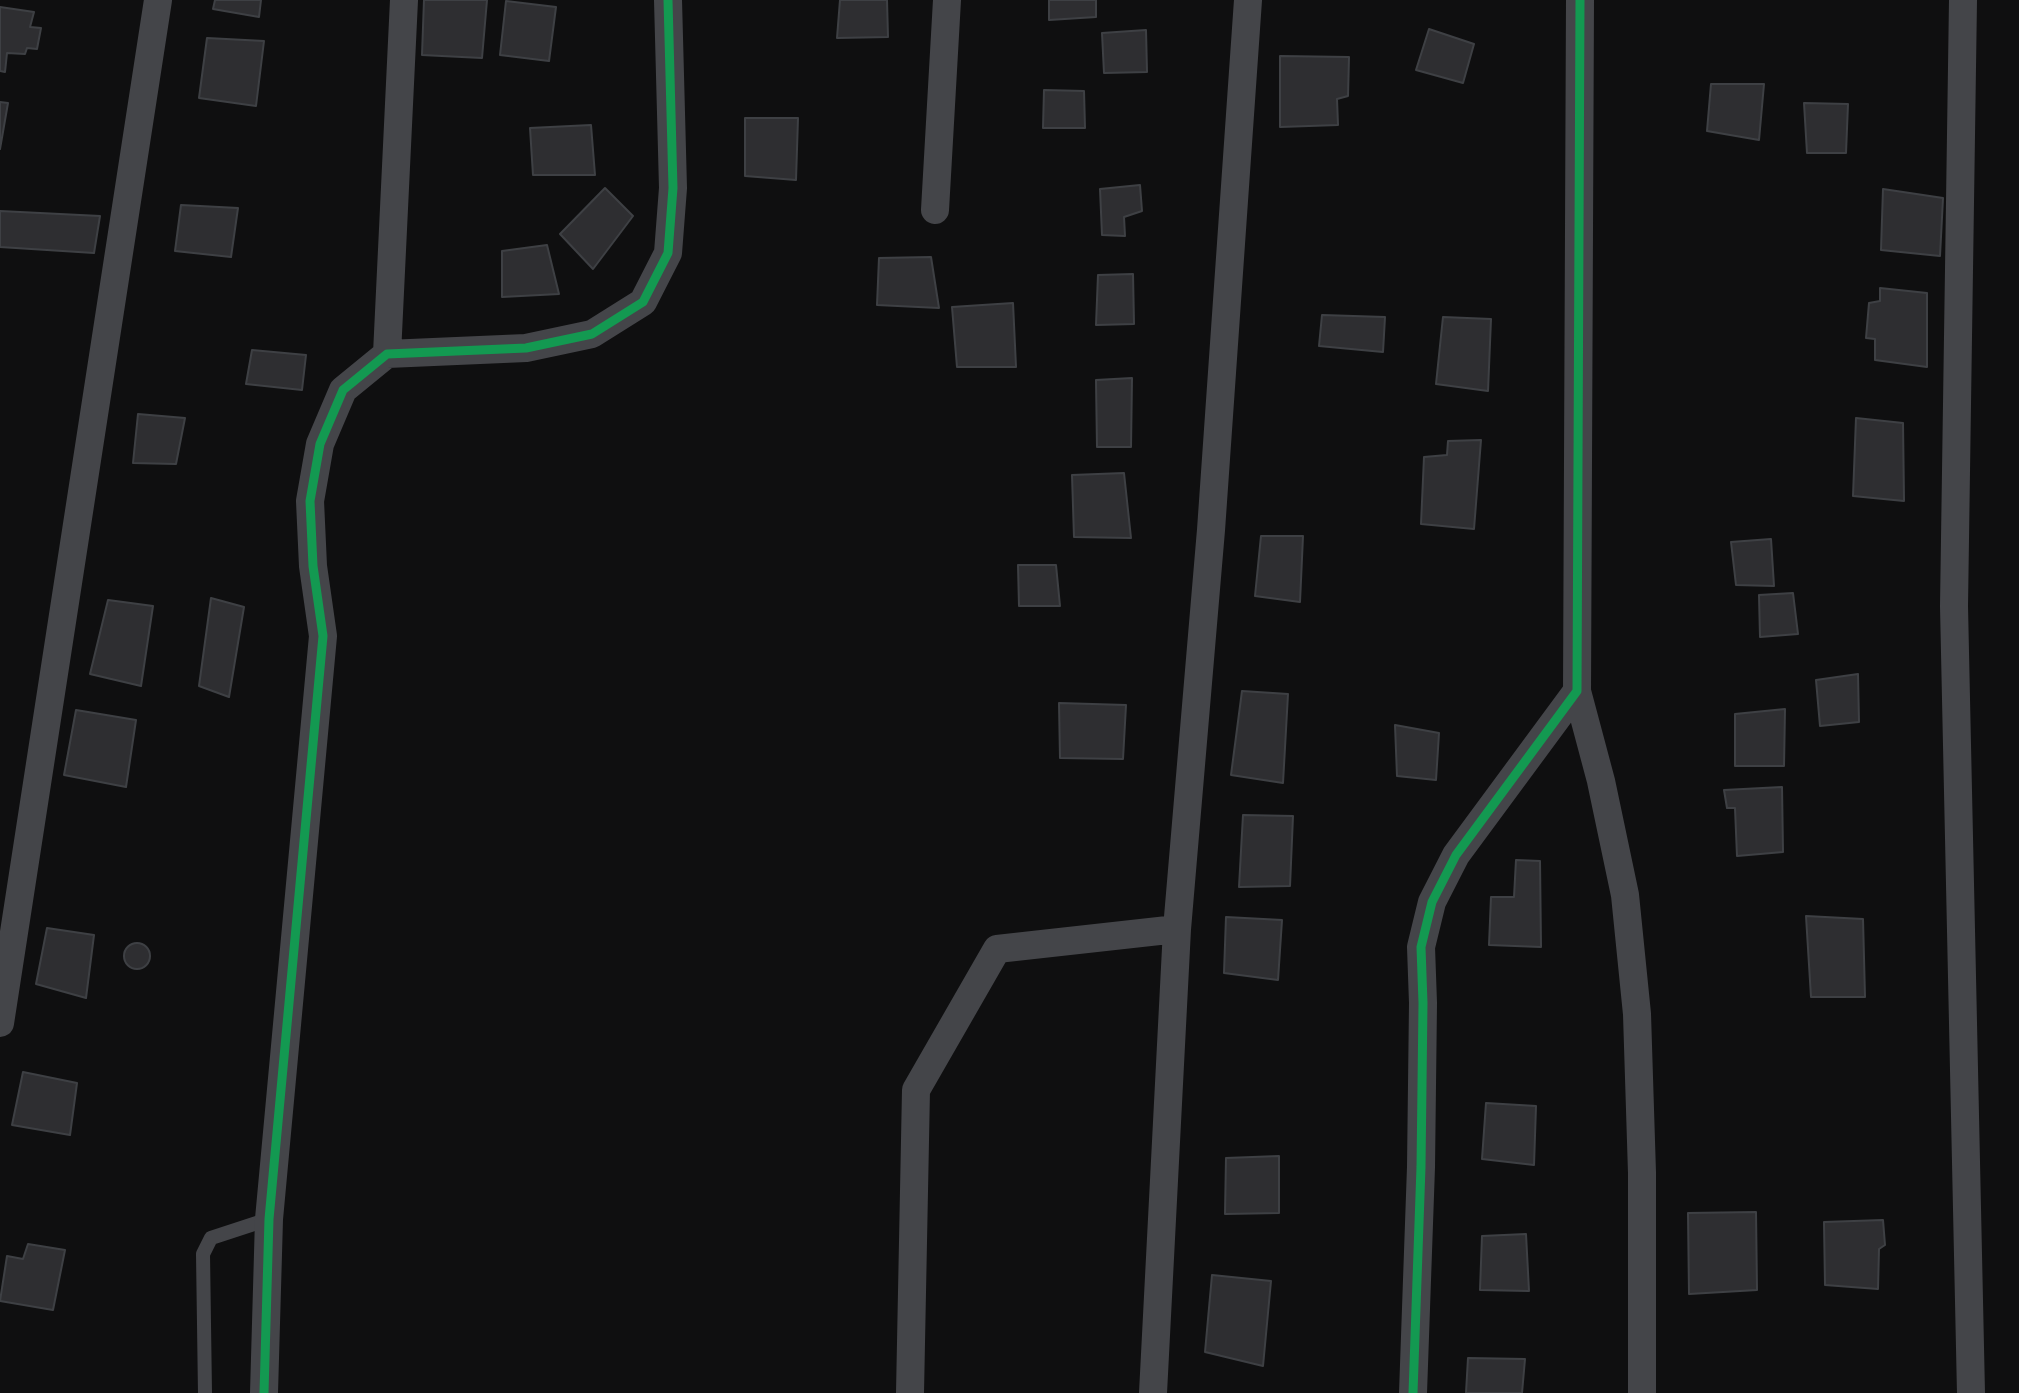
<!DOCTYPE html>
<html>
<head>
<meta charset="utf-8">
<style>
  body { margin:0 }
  canvas { display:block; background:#0f0f10 }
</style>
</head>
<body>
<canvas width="2019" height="1393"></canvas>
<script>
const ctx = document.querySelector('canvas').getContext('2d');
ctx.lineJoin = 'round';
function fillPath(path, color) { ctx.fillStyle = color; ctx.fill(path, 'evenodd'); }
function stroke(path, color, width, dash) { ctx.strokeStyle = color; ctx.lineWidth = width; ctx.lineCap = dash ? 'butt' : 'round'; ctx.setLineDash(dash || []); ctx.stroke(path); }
const building = new Path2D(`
  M215,0h46l-2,17 -46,-8z
  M424,0h63l-5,58 -60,-3z
  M840,0h47l1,37 -51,1z
  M1049,0h47v17l-47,3z
  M506,1l50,6 -7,54 -49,-6z
  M0,7l34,5 -4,15 11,1 -4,21 -10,-1 -2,6 -18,-1 -2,19 -5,-1z
  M1429,29l45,15 -11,39 -47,-13z
  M1146,30l1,42 -43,1 -2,-40z
  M207,38l57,3 -8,65 -57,-8z
  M1280,56l69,1 -1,39 -11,3 1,26 -58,2z
  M1711,84h53l-5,56 -52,-9z
  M1044,90l40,1 1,37h-42z
  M0,102l8,1 -8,46z
  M1804,103l44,1 -2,49h-39z
  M745,118h53l-2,62 -51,-4z
  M591,125l4,50h-62l-3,-47z
  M1140,185l2,26 -18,6 1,19 -23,-1 -2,-46z
  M605,188l28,28 -40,53 -33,-35z
  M1883,189l60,9 -3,58 -59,-6z
  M181,205l57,3 -7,49 -56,-6z
  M0,211l100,5 -6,37 -94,-6z
  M547,245l12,49 -57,3v-46z
  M931,257l8,51 -62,-3 2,-47z
  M1133,274l1,50 -38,1 2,-50z
  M1880,288l47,5v74l-52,-7v-21l-9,-1 3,-35 11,-2z
  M1013,303l3,64h-59l-5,-60z
  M1322,315l63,2 -2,35 -64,-6z
  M1443,317l48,2 -3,72 -52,-7z
  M252,350l54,5 -4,35 -56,-6z
  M1132,378l-1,69h-34l-1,-67z
  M138,414l47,4 -9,46 -43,-1z
  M1856,418l47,5 1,78 -51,-5z
  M1481,440l-7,89 -53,-5 3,-67 23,-2 1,-14z
  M1124,473l7,65 -57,-1 -2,-62z
  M1261,536h42l-3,66 -45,-6z
  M1771,539l3,47 -38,-1 -5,-43z
  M1018,565h38l4,41h-41z
  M1793,593l5,41 -38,3 -1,-42z
  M211,598l33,9 -15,90 -30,-11z
  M108,600l45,6 -12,80 -51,-12z
  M1858,674l1,48 -39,4 -4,-46z
  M1242,691l46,3 -5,89 -52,-8z
  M1059,703l67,2 -3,54 -63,-1z
  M1785,709l-1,57h-49v-52z
  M76,710l60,10 -10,67 -62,-12z
  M1395,725l44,8 -3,47 -39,-4z
  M1782,787l1,65 -46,4 -2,-48h-8l-3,-18z
  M1243,815l50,1 -3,70 -51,1z
  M1516,860l24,1 1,86 -52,-2 2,-48h23z
  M1806,916l57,3 2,78h-54z
  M1226,917l56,3 -4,60 -54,-7z
  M47,928l47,7 -8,63 -50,-14z
  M124 956a13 13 0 1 1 26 0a13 13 0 1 1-26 0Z
  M23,1072l54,11 -7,52 -58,-10z
  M1486,1103l50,3 -2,59 -52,-6z
  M1279,1156v57l-54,1 1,-56z
  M1756,1212l1,78 -68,4 -1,-81z
  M1883,1220l2,25 -6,4 -1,40 -53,-4 -1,-63z
  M1526,1234l3,57 -49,-1 2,-54z
  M28,1244l37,6 -12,60 -53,-9 7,-45 16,3z
  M1212,1275l59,6 -8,85 -58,-14z
  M1468,1358l57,1 -3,34h-56z`);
const lane = new Path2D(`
  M205,1393l-2,-139 8,-16 58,-19`);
const street = new Path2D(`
  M1963,0l-9,606 17,787
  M935,210l12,-210
  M387,354l17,-354
  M1577,691l24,90 24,114 12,119 5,159v220
  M0,1023l158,-1023
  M264,1393l5,-174 54,-583 -10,-70 -3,-65 10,-57 23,-54 44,-36 139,-6 66,-14 51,-32 25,-49 5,-65 -5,-188
  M910,1393l6,-303 81,-141 180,-20
  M1153,1393l24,-464 34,-399 37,-530
  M1413,1393l8,-226 2,-164 -2,-56 11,-45 24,-47 121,-164 3,-691`);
const cycleway = new Path2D(`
  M264,1393l5,-174 54,-583 -10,-70 -3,-65 10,-57 23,-54 44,-36 139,-6 66,-14 51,-32 25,-49 5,-65 -5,-188
  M1413,1393l8,-226 2,-164 -2,-56 11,-45 24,-47 121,-164 3,-691`);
fillPath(building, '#2e2e31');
stroke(building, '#3e4044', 2);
stroke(lane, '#444549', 14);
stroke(street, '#444549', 28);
stroke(cycleway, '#139951', 9);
</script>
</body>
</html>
